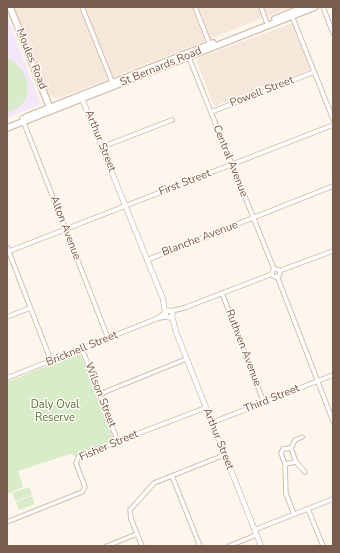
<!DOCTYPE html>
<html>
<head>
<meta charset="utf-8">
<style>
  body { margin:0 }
  #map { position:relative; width:340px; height:553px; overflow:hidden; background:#fdf6ec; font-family:"Nunito Sans",sans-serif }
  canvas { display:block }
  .frame { position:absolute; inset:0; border:8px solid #7a5c4d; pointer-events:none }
</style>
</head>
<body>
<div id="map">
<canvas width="340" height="553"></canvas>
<div class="frame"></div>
</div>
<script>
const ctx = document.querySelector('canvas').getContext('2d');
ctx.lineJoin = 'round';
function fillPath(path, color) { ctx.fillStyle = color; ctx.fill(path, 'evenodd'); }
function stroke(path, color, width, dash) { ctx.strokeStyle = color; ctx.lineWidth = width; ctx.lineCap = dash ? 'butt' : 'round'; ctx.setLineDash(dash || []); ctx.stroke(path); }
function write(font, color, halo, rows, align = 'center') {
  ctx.font = font + ' "Nunito Sans",sans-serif'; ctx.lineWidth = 3; ctx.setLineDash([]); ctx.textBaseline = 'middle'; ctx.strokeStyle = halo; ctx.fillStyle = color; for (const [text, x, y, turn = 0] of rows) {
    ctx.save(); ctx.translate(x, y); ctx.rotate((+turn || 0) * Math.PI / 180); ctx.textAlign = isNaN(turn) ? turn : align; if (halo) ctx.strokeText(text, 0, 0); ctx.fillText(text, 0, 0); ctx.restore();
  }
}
const residential = new Path2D(`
  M14,7h277l-234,92 -8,-4z
  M290,24h3l17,46 -96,36 -17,-44 2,-4z`);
const education = new Path2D(`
  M7,17l34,87 -34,14z`);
const green = new Path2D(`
  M7,58c16,7 28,29 16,45 -3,4 -11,8 -16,11z
  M80,353l34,87 -40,16 -4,-2 -52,17 5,16 -16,7v-112z
  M29,487l3,8 -16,6 -4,-8z
  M32,496l3,8 -16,6 -3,-8z`);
const minor = new Path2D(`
  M82,7l31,77
  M195,7l15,38
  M261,7l7,19
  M323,7l10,26
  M292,16l41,103
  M188,55l86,214
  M211,112l103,-40
  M22,118l86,220
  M102,147l70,-27
  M7,247l44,114
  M7,252l326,-127
  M147,260l186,-74
  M272 273a4 4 0 1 1 8 0a4 4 0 1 1-8 0Z
  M279,271l54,-20
  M277,276l56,145
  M222,293l42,110
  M171,311l13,-3 88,-34
  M7,317l23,-9
  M159,318l7,-1
  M82,349l36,93
  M7,378l149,-59 9,-6
  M100,394l86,-35
  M211,423l122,-48
  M291,448l-8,1 -2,4 4,11 1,30 8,20
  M291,448l4,-8 7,-3
  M296,462l9,10
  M285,464l11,-2 -5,-14
  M172,476l28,70
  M308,509l15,37
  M7,522l75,-30 3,-5 -9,-24 3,-7 126,-48
  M254,530l79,-31
  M107,546l30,-12
  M142,546l-11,-27 -1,-9 24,-27 70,-28
  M229,546l27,-11`);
const tertiary = new Path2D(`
  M81,96l82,203 2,13
  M165.5 314a3.5 3.5 0 1 1 7 0a3.5 3.5 0 1 1-7 0Z
  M172,316l4,16 85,214`);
const secondary = new Path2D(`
  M10,7l41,104
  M275,19l29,-12
  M26,117l187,-74
  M7,128l308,-121`);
const streetNames = [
  ["Moules Road",31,59,68],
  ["St Bernards Road",161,67,-22],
  ["Powell Street",262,92,-21],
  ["Arthur Street",100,141,68],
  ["Central Avenue",230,161,68],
  ["First Street",185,183,-21],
  ["Alton Avenue",65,228,69],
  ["Blanche Avenue",200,239,-21],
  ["Ruthven Avenue",243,348,69],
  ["Bricknell Street",82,349,-22],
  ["Wilson Street",100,395,69],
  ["Third Street",272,399,-22],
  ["Arthur Street",218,439,68],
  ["Fisher Street",109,446,-23]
];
const parkNames = [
  ["Daly Oval",55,405],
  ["Reserve",55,418]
];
fillPath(residential, '#f5e8da');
fillPath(education, '#f3e8fa');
fillPath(green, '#d8ecc9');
stroke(minor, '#d1beb0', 5.5);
stroke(tertiary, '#d1beb0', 6);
stroke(secondary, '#d6c0b0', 8);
stroke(minor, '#fff', 3.5);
stroke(tertiary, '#fff', 4.5);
stroke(secondary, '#fff', 5.5);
write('11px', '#7a5c4d', '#fffaf3', streetNames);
write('11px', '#537a41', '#fffaf3', parkNames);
</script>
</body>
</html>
